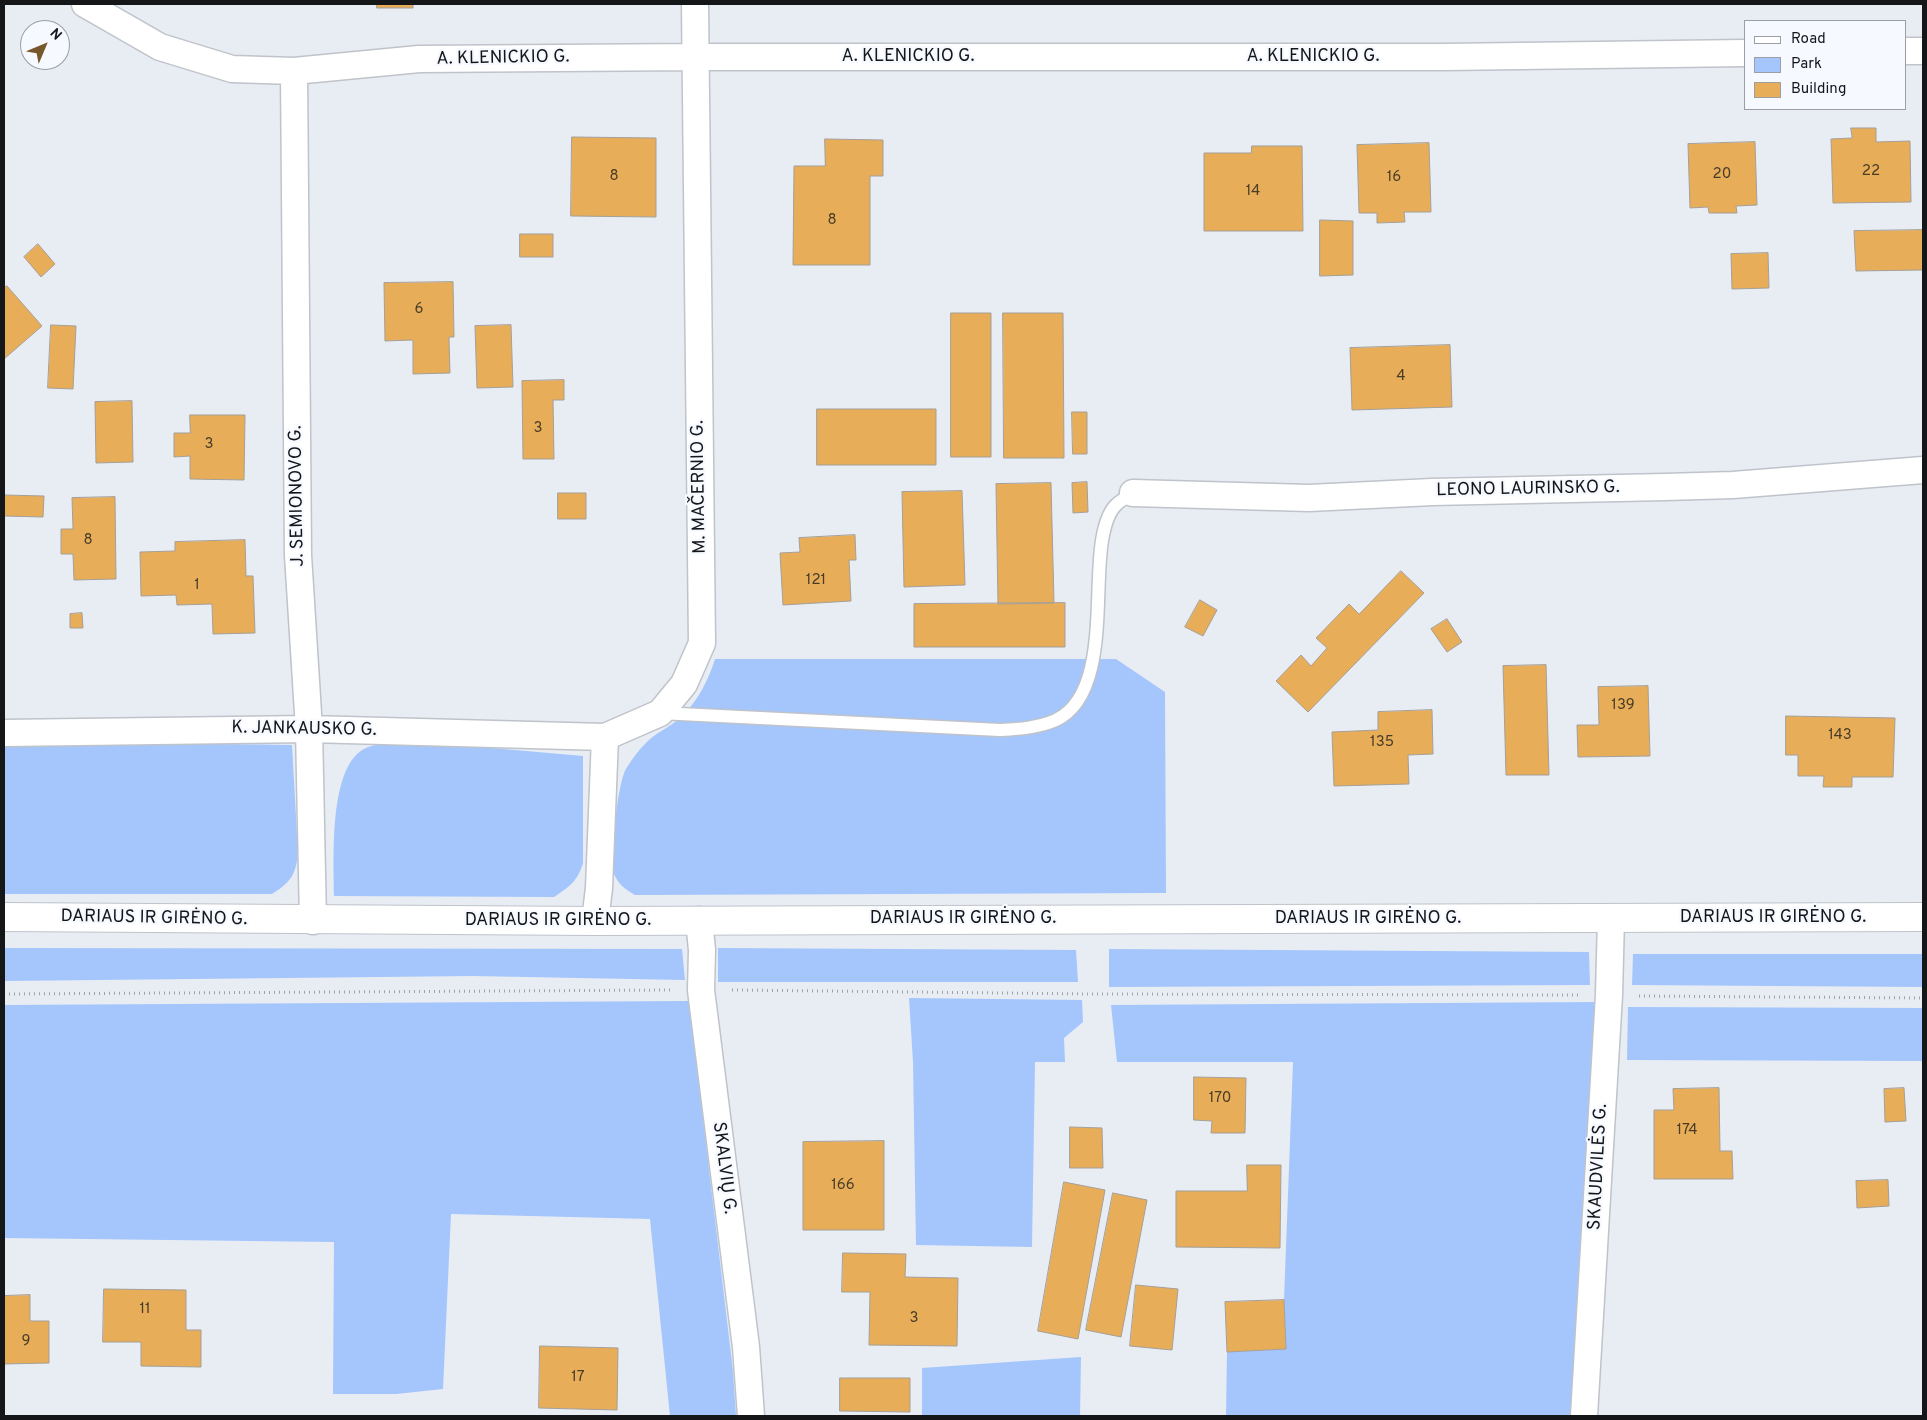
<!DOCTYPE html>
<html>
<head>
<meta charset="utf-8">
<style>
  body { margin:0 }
  #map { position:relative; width:1927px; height:1420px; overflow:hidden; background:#e8ecf3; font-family:Overpass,sans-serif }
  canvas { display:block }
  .frame { position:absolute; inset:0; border:5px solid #141618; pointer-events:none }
  .legend { position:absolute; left:1744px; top:20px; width:162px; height:90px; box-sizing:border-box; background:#f6f9ff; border:1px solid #9c9ea3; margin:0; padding:6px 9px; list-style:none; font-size:15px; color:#141618 }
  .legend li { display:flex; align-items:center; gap:10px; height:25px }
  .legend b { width:25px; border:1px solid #9c9ea3 }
  .north { position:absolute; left:20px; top:20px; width:50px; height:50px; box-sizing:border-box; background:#f6f9ff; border:1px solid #9c9ea3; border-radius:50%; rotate:45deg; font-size:14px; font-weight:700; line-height:20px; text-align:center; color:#141618 }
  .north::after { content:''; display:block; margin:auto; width:18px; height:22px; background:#76582c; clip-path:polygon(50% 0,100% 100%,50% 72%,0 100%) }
</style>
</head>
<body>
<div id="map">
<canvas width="1927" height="1420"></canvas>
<div class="frame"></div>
<ul class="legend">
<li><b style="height:6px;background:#fff"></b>Road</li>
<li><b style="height:14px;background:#a4c6fc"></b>Park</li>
<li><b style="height:14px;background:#e7ad58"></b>Building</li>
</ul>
<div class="north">N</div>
</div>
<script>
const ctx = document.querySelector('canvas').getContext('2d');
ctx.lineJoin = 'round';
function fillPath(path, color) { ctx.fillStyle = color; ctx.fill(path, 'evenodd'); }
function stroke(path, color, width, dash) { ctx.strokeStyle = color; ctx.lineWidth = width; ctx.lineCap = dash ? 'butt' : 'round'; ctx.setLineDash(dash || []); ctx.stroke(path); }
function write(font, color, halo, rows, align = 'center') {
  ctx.font = font + ' Overpass,sans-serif'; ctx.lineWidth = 4.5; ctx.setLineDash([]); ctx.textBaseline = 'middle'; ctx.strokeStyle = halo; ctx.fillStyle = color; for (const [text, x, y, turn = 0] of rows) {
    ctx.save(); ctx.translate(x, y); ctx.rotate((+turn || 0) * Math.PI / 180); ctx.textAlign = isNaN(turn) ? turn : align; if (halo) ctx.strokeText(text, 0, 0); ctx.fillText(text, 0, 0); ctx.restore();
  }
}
const green = new Path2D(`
  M715,659h401l49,33 1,201 -531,2c-9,-5 -17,-11 -21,-21 -5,-13 4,-93 12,-105 6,-10 15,-22 24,-30 9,-8 22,-13 31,-22 17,-16 27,-36 34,-58z
  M4,741l288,4 6,107c-2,23 -7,30 -26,42h-268z
  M396,742l50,2 137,12v107c-5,17 -13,24 -29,34l-220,-1c0,-37 -6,-131 32,-148 8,-4 21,-4 30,-6z
  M4,948l678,1 3,31 -212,-4 -469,5z
  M718,948l358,2 2,32h-360z
  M1109,949l480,3 1,33 -481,2z
  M1633,954h290v33l-291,-2z
  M909,998l173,2 1,22 -19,16 1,24h-30l-3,185 -116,-2 -3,-183z
  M689,1001l44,370 3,45h-66l-20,-197 -199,-5 -8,175 -47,5h-63l1,-152 -330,-4v-233z
  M1597,1002l-25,414h-346l1,-64 59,-3 -2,-49 9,-238h-176l-6,-57z
  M1628,1007l295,1v53l-296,-1z
  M1081,1357l-1,59h-158v-48z`);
const building = new Path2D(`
  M377,4h36v4h-36z
  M1851,128h25v14l34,-1 1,61 -78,1 -2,-64 21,-1z
  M572,137l84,1v79l-85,-1z
  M825,139l58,1v36h-13v89h-77l1,-99h31z
  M1755,142l2,63 -21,1 1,7h-28l-1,-6 -18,1 -2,-64z
  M1429,143l2,69h-27l1,10 -28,1v-10h-18l-2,-68z
  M1252,146h50l1,85h-99v-78h47z
  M1320,220l33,1v54l-33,1z
  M1923,230v40l-67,1 -2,-40z
  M520,234h33v23h-33z
  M38,244l17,20 -14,13 -17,-20z
  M1768,253l1,35 -37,1 -1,-35z
  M453,282l1,55h-5l1,36 -37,1v-34l-28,1 -1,-58z
  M7,286l35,40 -38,33v-71z
  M951,313h40v144h-40z
  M1003,313h60l1,145h-60z
  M51,325l25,1 -3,63 -25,-1z
  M511,325l2,62 -36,1 -2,-62z
  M1450,345l2,62 -100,3 -2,-62z
  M564,380v20h-11l1,59h-31l-1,-78z
  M132,401l1,61 -37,1 -1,-61z
  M817,409h119v56h-119z
  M1072,412h15v42h-14z
  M190,415h55l-1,65 -54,-1v-23l-16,1v-24h16z
  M1087,482l1,30 -15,1 -1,-30z
  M1051,483l3,120 -56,1 -2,-120z
  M962,491l3,94 -61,2 -2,-95z
  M558,493h28v26h-28z
  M4,495l40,1 -1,21 -39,-1z
  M115,497l1,82 -42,1 -1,-26h-12v-25h12l-1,-31z
  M855,535l1,25h-7l2,41 -68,4 -3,-52 20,-1 -1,-14z
  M245,540l1,36h7l2,57 -42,1 -1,-30 -35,1 -1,-10 -35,1 -1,-44 35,-1v-9z
  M1401,571l23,22 -116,119 -32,-31 25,-26 10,11 16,-18 -11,-10 33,-34 10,10z
  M1200,600l17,10 -14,26 -18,-9z
  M1065,603v44h-151v-43z
  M82,613l1,15h-13v-14z
  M1447,619l15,23 -15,10 -16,-23z
  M1546,665l3,110h-43l-3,-109z
  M1648,686l2,70 -72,1 -1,-32h22l-1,-38z
  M1432,710l1,44 -25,1 1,29 -75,2 -2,-54 46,-2v-18z
  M1786,716l109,2 -2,59h-41v10h-29l1,-11h-26v-21h-12z
  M1194,1077l52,1 -1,55h-34l1,-12 -18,-1z
  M1719,1088l1,63h12l1,28h-79v-69h20l-1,-21z
  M1904,1088l2,33 -21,1 -1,-33z
  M1070,1127l32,1 1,40h-33z
  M884,1141v89h-81v-88z
  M1247,1165h34l-1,83 -104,-1v-56h71z
  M1888,1180l1,26 -32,2 -1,-27z
  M1064,1182l41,8 -27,149 -40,-8z
  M1113,1193l34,7 -26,137 -35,-7z
  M843,1253l63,1 -1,23 53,1 -1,68 -88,-1 1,-53h-28z
  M1136,1285l42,4 -6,61 -42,-4z
  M104,1289l82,1v40h15v37l-60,-1v-24h-38z
  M30,1295v26h19v42l-45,1v-68z
  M1284,1300l2,49 -59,3 -2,-50z
  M540,1346l78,2 -1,62 -78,-2z
  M840,1378h70v34l-70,-1z`);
const path = new Path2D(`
  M732,990l361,4 485,1
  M4,994l667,-4
  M1639,996l284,2`);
const service = new Path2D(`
  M660,713l340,17c18,-1 38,-2 56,-10 55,-26 36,-135 47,-185 2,-10 6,-24 14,-31 4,-4 11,-7 16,-11`);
const minor = new Path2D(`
  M85,4l75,43 72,22 62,2 125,-12 276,-2h750l301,-4
  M1906,51h17
  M294,71l4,484 11,174 4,192
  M1133,493l176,5 123,-6 233,-5 68,-2 190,-15
  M4,733l305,-4 296,8
  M699,920l3,30 -1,40 45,357 5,69
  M595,921l4,-33 6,-151 55,-24 24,-29 18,-41 -7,-639
  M1584,1416l25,-421 2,-77`);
const trunk = new Path2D(`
  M4,917l591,4 1328,-4`);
const numberNames = [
  ["22",1871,172],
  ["20",1722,175],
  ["8",614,177],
  ["16",1394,178],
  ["14",1253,192],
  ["8",832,221],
  ["6",419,310],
  ["4",1401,377],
  ["3",538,429],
  ["3",209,445],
  ["8",88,541],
  ["121",816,581],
  ["1",197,586],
  ["139",1623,706],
  ["143",1840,736],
  ["135",1382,743],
  ["170",1220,1099],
  ["174",1687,1131],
  ["166",843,1186],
  ["11",145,1310],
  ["3",914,1319],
  ["9",26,1342],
  ["17",578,1378]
];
const streetNames = [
  ["A. KLENICKIO G.",908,57],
  ["A. KLENICKIO G.",1313,57],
  ["A. KLENICKIO G.",503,59,-1],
  ["M. MAČERNIO G.",700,487,-91],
  ["LEONO LAURINSKO G.",1528,490,-1],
  ["J. SEMIONOVO G.",298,496,-91],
  ["K. JANKAUSKO G.",304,730,1],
  ["DARIAUS IR GIRĖNO G.",1773,918],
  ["DARIAUS IR GIRĖNO G.",154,919,1],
  ["DARIAUS IR GIRĖNO G.",963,919],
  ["DARIAUS IR GIRĖNO G.",1368,919],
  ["DARIAUS IR GIRĖNO G.",558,921],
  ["SKAUDVILĖS G.",1599,1167,-87],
  ["SKALVIŲ G.",723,1168,83]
];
fillPath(green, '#a4c6fc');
fillPath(building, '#e7ad58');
stroke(building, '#a49f99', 1);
stroke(service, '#bfc3ca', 15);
stroke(minor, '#bfc3ca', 29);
stroke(trunk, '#bfc3ca', 30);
stroke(path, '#9fa3a8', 3, [1, 4]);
stroke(service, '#fff', 12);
stroke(minor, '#fff', 26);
stroke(trunk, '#fff', 28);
write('15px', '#493c28', null, numberNames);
write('18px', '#141618', '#f6f9ff', streetNames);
</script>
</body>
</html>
